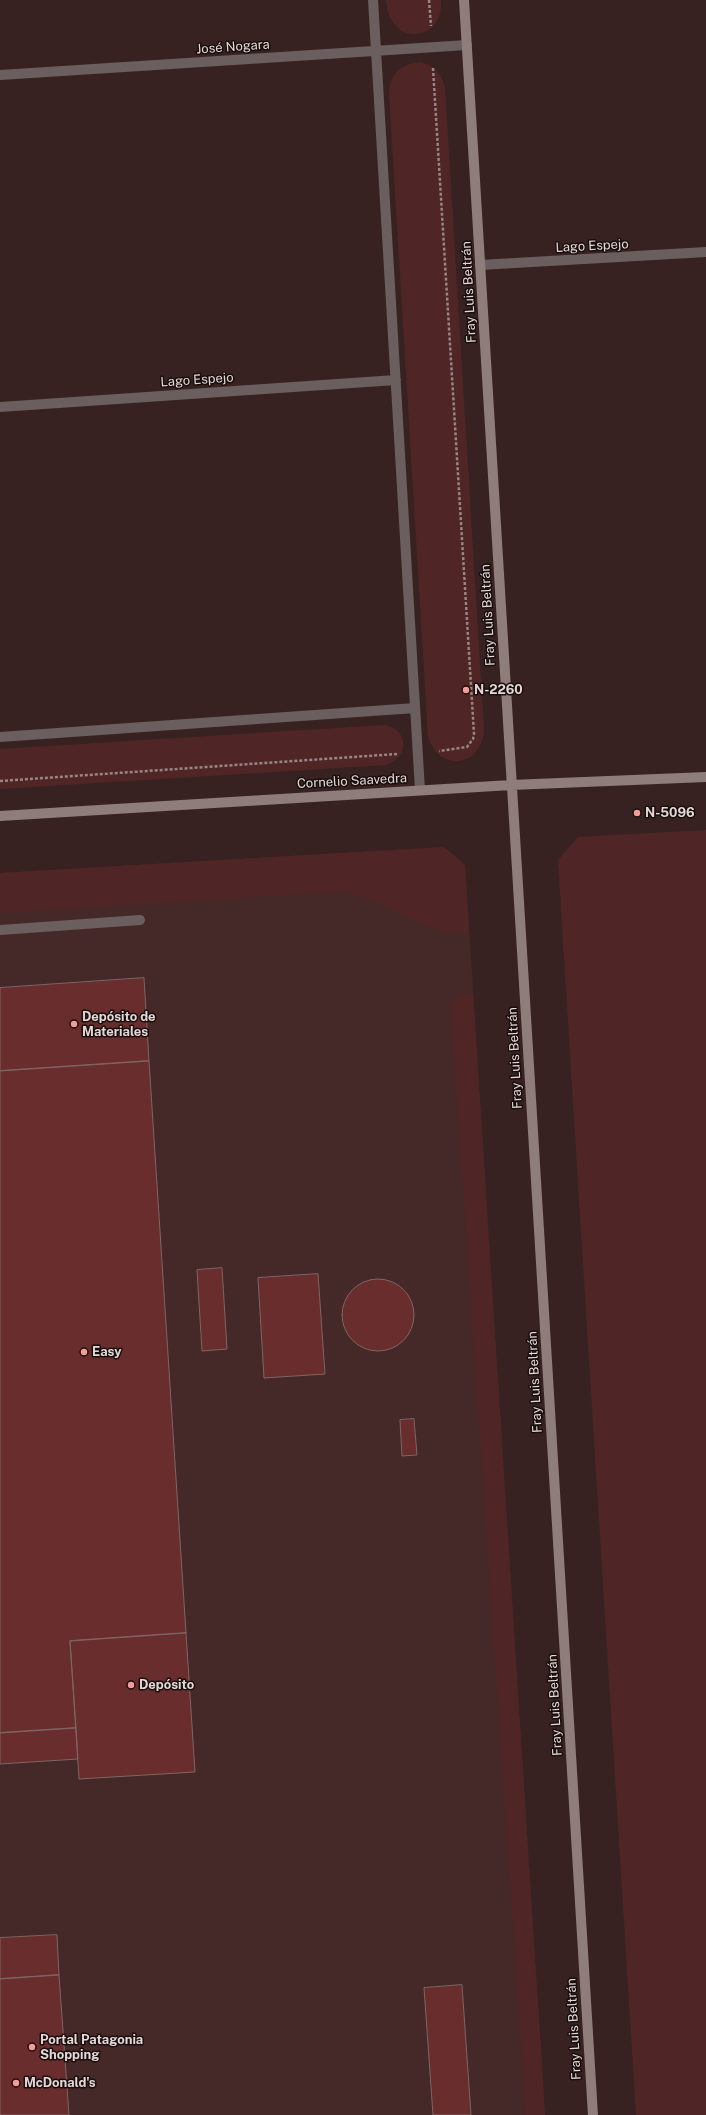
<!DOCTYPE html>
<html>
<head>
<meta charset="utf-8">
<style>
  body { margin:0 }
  canvas { display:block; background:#372221 }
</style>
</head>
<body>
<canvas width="706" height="2115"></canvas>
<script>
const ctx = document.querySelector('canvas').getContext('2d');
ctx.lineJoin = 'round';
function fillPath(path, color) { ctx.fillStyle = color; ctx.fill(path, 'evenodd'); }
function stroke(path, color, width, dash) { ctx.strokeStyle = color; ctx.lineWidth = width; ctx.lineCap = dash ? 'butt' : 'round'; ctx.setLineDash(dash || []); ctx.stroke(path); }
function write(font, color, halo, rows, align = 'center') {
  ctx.font = font + ' "Public Sans",sans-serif'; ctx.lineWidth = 3; ctx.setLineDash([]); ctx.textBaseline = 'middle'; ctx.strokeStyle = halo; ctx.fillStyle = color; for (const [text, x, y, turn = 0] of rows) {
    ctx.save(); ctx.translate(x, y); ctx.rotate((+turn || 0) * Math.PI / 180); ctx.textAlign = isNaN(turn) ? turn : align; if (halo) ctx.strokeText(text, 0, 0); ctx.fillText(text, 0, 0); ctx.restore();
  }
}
const built = new Path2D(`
  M444,847l21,18 80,1250h-545v-1242z`);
const green = new Path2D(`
  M386,0h55c3,43 -52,48 -55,0z
  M420,62c15,4 21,11 25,26l39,643c-4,38 -47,41 -56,4l-39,-643c2,-19 12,-28 31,-30z
  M384,725c25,4 26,32 2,40l-386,24v-40z
  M706,830v1285h-70l-78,-1255 20,-23z
  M444,847l21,18 4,67c-9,0 -19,2 -28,-1 -36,-11 -65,-36 -104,-39l-337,21v-40z
  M464,994h9l72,1121h-19l-75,-1105v-5l4,-8z`);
const building = new Path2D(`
  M144,978l5,83 -149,10v-83z
  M149,1061l37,572 -116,8 6,87 -76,5v-662z
  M222,1268l5,81 -25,2 -5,-81z
  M318,1274l7,100 -61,4 -6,-100z
  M342 1315a36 36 0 1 1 72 0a36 36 0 1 1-72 0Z
  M414,1419l3,36 -15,1 -2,-36z
  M186,1633l9,139 -116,7 -9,-138z
  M76,1728l2,31 -78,5v-31z
  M57,1935l2,40 -59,4v-41z
  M59,1975l10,140h-69v-136z
  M462,1985l9,130h-38l-9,-127z`);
const path = new Path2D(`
  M429,0l2,26
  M433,68l41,666 -1,5 -6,8 -28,4
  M0,781l397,-27`);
const lane = new Path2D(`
  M0,930l140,-10`);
const street = new Path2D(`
  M373,0l47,790
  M0,75l467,-30
  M480,265l226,-13
  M0,407l396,-27
  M0,737l415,-29`);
const secondary = new Path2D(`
  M464,0l129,2115
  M0,816l511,-31 195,-8`);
const markers = [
  [466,690,4,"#f59b98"],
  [637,813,4,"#f59b98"],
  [74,1024,4,"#f59b98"],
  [84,1352,4,"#f59b98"],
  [131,1685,4,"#f59b98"],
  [32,2047,4,"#f59b98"],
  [16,2083,4,"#f59b98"]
];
const streetNames = [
  ["José Nogara",233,47,-4],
  ["Lago Espejo",592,246,-3],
  ["Fray Luis Beltrán",469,292,-93],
  ["Lago Espejo",197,380,-4],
  ["Fray Luis Beltrán",488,615,-93],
  ["Cornelio Saavedra",352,781,-3],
  ["Fray Luis Beltrán",515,1058,-93],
  ["Fray Luis Beltrán",535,1382,-93],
  ["Fray Luis Beltrán",555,1705,-93],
  ["Fray Luis Beltrán",574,2029,-93]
];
const poiNames = [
  ["N-2260",474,690],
  ["N-5096",645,813],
  ["Depósito de",82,1017],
  ["Materiales",82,1032],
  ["Easy",92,1352],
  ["Depósito",139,1685],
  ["Portal Patagonia",40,2040],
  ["Shopping",40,2055],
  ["McDonald's",24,2083]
];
fillPath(built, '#452928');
fillPath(green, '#4f2625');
fillPath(building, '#6a2d2d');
stroke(building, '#7e6563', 1);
stroke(path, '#978685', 2.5, [3, 2]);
stroke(lane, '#6a5e5e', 10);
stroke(street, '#6a5e5e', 10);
stroke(secondary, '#8f7d7c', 10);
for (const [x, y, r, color] of markers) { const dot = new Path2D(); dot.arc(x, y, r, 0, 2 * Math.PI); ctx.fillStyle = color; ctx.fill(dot); stroke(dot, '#170e0d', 1.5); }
write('13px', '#e6d8d7', '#170e0d', streetNames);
write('bold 13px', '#e6d8d7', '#170e0d', poiNames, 'left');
</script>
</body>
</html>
